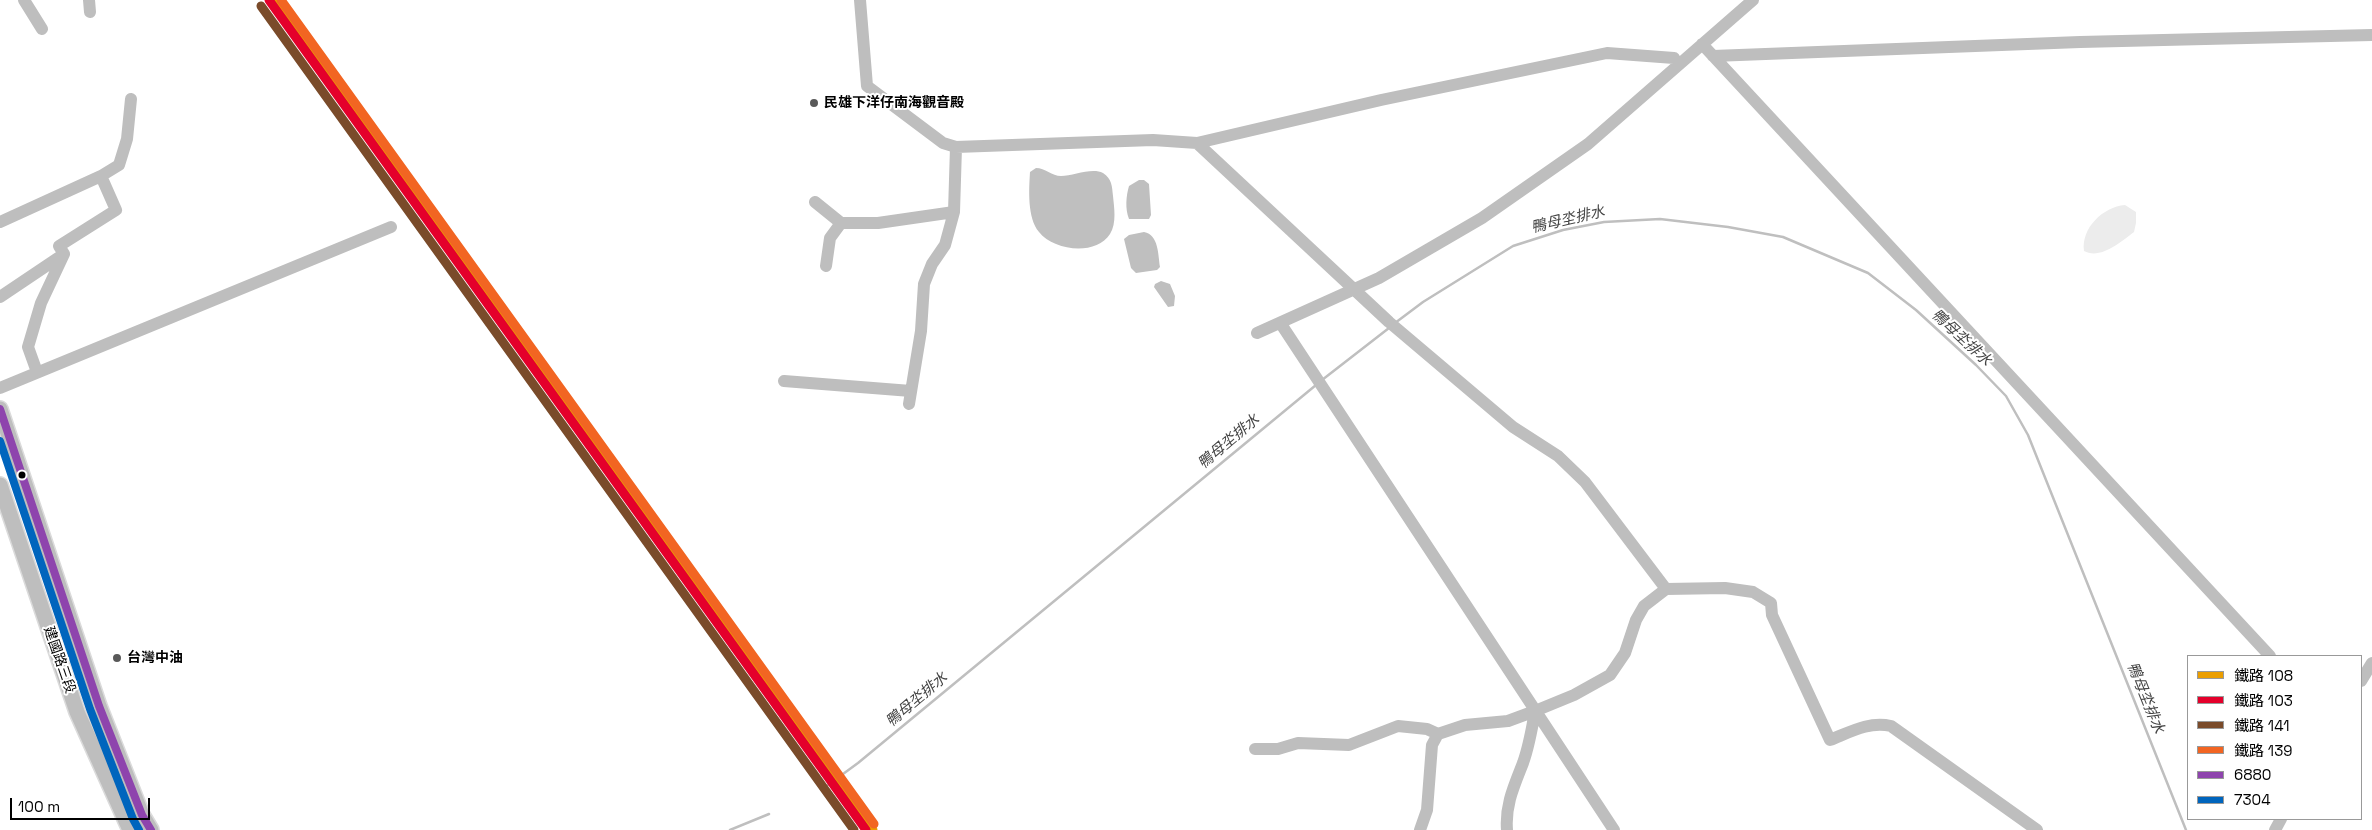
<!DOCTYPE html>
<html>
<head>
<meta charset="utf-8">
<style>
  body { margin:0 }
  #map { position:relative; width:2372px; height:830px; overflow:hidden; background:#fff; font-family:"Space Grotesk","Noto Sans TC",sans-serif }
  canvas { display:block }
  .legend { position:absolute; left:2187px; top:655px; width:175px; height:165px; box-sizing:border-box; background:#fff; border:1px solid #999; margin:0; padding:6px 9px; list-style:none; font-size:15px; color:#000 }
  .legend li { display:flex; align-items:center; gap:10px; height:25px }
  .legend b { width:25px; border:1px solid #999 }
  .scale { position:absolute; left:10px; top:798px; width:140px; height:22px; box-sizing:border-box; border:2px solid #000; border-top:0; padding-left:6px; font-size:15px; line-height:18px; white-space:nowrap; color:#000; -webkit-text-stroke:4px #fff; paint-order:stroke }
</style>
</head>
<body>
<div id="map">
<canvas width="2372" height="830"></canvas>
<ul class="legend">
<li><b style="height:6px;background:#eb9e00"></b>鐵路 108</li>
<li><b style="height:6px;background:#e4002b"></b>鐵路 103</li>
<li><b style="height:6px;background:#7a4b2a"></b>鐵路 141</li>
<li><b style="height:6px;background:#f26522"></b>鐵路 139</li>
<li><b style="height:6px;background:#8e44ad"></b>6880</li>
<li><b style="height:6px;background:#0065bd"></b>7304</li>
</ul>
<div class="scale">100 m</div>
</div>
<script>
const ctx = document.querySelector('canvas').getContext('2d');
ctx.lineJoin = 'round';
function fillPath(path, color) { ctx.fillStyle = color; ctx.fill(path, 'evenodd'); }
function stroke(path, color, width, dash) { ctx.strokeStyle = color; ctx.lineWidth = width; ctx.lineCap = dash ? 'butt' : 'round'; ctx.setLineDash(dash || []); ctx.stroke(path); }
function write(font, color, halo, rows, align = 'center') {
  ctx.font = font + ' "Space Grotesk","Noto Sans TC",sans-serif'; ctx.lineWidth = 4; ctx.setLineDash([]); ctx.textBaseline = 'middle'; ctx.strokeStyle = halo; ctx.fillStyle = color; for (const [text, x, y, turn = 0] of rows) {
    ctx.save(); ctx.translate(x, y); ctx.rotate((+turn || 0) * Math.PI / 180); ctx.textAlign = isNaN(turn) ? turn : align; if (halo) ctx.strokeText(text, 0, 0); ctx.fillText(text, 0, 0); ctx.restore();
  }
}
const green = new Path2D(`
  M2125,205l11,7v11l-2,9c-13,10 -34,28 -50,19 -3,-23 19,-44 41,-46z`);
const water = new Path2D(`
  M1036,168c9,0 16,8 25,8 12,0 31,-9 42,-3 9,6 9,13 10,23 1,11 4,27 -3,38 -14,22 -56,17 -71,-2 -12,-14 -10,-43 -9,-60z
  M1139,180h5l5,4 2,31 -2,4h-20c-4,-10 -3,-23 0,-33z
  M1144,232c15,3 14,23 16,35l-3,3 -21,3 -5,-5 -7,-29 5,-4z
  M1161,281l9,3 5,12 -1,10 -6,1 -14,-20 1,-3z`);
const stream = new Path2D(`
  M1395,323l28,-21 90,-56 50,-16 41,-8 56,-3 68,8 55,10 85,36 48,37 60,55 30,31 22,39 158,395
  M1322,380l67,-52
  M828,785l30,-22 458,-378
  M730,830l39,-16`);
const minor = new Path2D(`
  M24,0l18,29
  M89,0l1,12
  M860,0l7,86 76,57 13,4 197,-7 44,3 192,179 124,105 45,29 27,26 81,107
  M1702,44l568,612
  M1713,56l367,-14 292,-7
  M1197,143l184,-43 226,-47 67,5
  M815,202l26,21h37l76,-11 2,-65
  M0,222l101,-46
  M826,266l4,-28 11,-15
  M0,297l64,-43
  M1281,324l333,506
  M1257,333l122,-55 103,-60 106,-74 165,-144
  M37,372l-9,-25 13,-44 23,-49 -5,-8 57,-36 -15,-34 18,-11 8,-26 4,-40
  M784,381l127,10
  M0,388l391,-161
  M909,404l12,-73 3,-47 8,-20 13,-19 9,-33
  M2361,681l11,-18
  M1255,749h23l20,-6 51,2 49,-19 29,3 11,5 27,-9 43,-4 27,-10
  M1420,830l7,-20 5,-65 6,-11
  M1507,830c-2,-25 7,-44 16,-67 6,-17 9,-34 12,-52l39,-16 36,-20 15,-22 11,-33 8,-14 22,-17 59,-1 28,4 18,11 1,12 58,125c20,-8 39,-19 61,-14l146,104
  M2275,830l6,-11`);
const major = new Path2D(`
  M0,409l99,297 43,109 9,15
  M0,485l77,227 53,118`);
const bus1 = new Path2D(`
  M0,409l99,297 43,109 9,15`);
const bus2 = new Path2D(`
  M0,441l90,268 43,110 6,11`);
const rail1 = new Path2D(`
  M276,0l597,830`);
const rail2 = new Path2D(`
  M269,0l597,830`);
const rail3 = new Path2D(`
  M261,6l593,824`);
const rail4 = new Path2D(`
  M281,0l593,824`);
const markers = [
  [814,103,5,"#595959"],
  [22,475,4.5,"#000"],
  [117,658,5,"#595959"]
];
const poiNames = [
  ["民雄下洋仔南海觀音殿",824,103],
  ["台灣中油",127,658]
];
const streetNames = [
  ["建國路三段",59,660,71]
];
const waterNames = [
  ["鴨母坔排水",1568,220,-13],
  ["鴨母坔排水",1961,338,43],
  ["鴨母坔排水",1229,442,-40],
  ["鴨母坔排水",2145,698,68],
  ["鴨母坔排水",917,700,-40]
];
fillPath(green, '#ececec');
fillPath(water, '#bfbfbf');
stroke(stream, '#bfbfbf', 2.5);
stroke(major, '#dbdbdb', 18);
stroke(minor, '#bebebe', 12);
stroke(major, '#bebebe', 15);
stroke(bus1, '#8e44ad', 8);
stroke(bus2, '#0065bd', 8);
stroke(rail1, '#eb9e00', 9);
stroke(rail2, '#e4002b', 9);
stroke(rail3, '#7a4b2a', 9);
stroke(rail4, '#f26522', 9);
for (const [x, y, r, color] of markers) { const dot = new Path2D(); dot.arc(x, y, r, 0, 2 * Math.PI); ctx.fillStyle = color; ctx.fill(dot); stroke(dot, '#fff', 2); }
write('bold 14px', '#000', '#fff', poiNames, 'left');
write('14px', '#000', '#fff', streetNames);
write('italic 15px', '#444', '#fff', waterNames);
</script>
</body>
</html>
